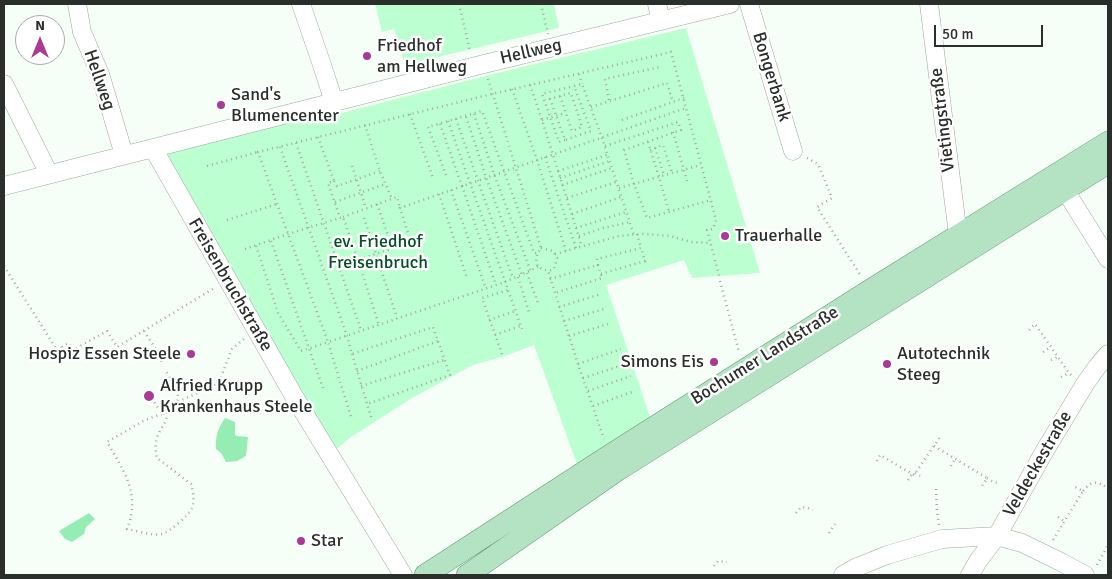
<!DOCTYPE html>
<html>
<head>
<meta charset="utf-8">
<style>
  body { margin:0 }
  #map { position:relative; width:1112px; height:579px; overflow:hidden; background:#f6fef8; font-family:Signika,sans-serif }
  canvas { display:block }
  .frame { position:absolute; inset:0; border:5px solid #2a2f2b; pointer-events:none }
  .north { position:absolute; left:15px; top:15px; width:50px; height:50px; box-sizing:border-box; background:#fff; border:1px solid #aaacaa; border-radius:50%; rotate:0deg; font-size:14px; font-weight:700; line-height:20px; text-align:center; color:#2a2f2b }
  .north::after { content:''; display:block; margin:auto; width:18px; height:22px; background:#a93a98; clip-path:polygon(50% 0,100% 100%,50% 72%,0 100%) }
  .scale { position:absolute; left:934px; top:25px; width:109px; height:22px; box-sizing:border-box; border:2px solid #2a2f2b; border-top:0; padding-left:6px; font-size:15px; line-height:18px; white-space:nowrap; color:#2a2f2b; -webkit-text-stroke:4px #fff; paint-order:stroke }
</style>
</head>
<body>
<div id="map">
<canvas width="1112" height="579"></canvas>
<div class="frame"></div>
<div class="north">N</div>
<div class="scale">50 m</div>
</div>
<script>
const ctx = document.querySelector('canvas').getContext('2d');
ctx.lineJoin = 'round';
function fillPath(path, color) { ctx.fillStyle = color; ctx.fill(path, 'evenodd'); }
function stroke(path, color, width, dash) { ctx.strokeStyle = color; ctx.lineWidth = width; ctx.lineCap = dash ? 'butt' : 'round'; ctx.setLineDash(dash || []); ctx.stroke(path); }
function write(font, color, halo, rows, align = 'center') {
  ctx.font = font + ' Signika,sans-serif'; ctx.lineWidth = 5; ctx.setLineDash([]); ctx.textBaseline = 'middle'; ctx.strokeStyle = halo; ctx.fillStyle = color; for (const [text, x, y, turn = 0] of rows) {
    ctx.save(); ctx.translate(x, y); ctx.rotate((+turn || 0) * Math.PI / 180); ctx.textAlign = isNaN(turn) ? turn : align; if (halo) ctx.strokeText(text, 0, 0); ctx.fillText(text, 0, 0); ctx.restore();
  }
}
const green = new Path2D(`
  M375,4h179l5,24 -154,37 -11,-36 -12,3z
  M686,28l74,245 -68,5 -8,-18 -78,25 44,132 -73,47 -43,-119 -32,12 -29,8 -61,33 -61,39 -21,17 -176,-306 184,-34 155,-40z`);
const water = new Path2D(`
  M225,418l10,4v13l2,1 11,1 -2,19 -9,5 -11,1 -5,-9 -5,-4c-1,-12 2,-21 9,-31z
  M89,513l6,6 -9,8 -2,7 -12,8 -7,-3 -6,-8z`);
const path = new Path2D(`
  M459,4l11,47
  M541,4l7,30
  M579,74l3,10
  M488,79l53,169c-5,7 -6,12 -3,19l10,4 30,93 26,75
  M530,85l12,35 40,127
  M512,89l25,71 29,91
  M560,96l12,35 10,-4 -11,-34 -21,6 15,41 26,-9 -17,-45 8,-2 20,54 32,97
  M609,100l-4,-21 55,-12
  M591,107l76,-24 6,19
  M410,114l23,64
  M474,114l20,60 37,98
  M466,117l20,60 36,98
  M456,119l57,160
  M542,120l23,-7
  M622,120l62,-22
  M448,121l74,208
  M440,124l22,62
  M365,125l15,46 12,28
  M673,132l15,52
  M318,137l16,44 -6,2 12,35
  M565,140l-6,2 -17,-48 32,-8
  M648,142l11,35 10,35
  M296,143l65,187
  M605,146l73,-24 3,8 -57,20 10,34 13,34 64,-18
  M280,147l67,189 5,18 81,-27 17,48 -83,29
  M655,148l9,27
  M650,150l13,-5 9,28
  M545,157l31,91
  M807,158l11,6 14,34 -15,9 44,69
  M207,166l51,-14
  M352,166l14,42
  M558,171l49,-16
  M446,175l-18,-48 54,-16 52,142h3
  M560,178l50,-17
  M334,181l3,5 43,-15
  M562,185l50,-17
  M462,186l34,99
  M619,188l82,-23
  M451,190l35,99
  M439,194l28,84
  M567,198l49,-16
  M335,202l50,-18
  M377,204l16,45
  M572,214l49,-17
  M343,217l54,-20 3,11
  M364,218l33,100
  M227,220l50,-16
  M576,228l50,-16
  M579,236l24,-8 27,-6
  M271,241l52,147
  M256,246l22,67 23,38 27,-9 23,75
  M541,248l12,3 4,7 -3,11 -6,2
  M245,249l43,-15 55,-17 15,43 53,-18 -11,-34 286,-100
  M555,254l64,-18 24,-2 28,2 20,6 20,1
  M358,260l21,65
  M715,260l4,16
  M598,265l-1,-6 44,-11 -4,-14
  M4,266l53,84 12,-7 4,7 34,-19 10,16 99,-60
  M538,267l-33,15 -177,60 -40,-108 -30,-82 234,-58 179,-42 45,168 -3,9 -6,1 7,26
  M527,273l12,33
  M601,274l44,-13 -4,-13
  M518,277l11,35
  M550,279l48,-14 4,13 -47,15
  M720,281l19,71
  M559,307l42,-13
  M489,320l26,-9
  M564,321l40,-12
  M1029,330l6,-6 34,49 4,4
  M144,331l17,26 1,9
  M495,335l25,-9
  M569,336l39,-12
  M61,347l3,5
  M1043,352l8,-5
  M352,354l20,66
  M502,354l-20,-56 26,-8
  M1051,360l7,-3
  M578,364l43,-15
  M357,371l81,-30
  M1061,377l8,-4
  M583,378l43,-14
  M361,386l83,-26
  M588,391l43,-15
  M149,394l13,20c10,-2 19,-12 15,-23 -2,-7 -8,-15 -12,-21
  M178,402l36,-17 7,-8 11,-28 13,-11
  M593,406l42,-15
  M162,414l-17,6 -38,22c17,29 34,52 20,87 11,2 24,7 35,5 8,-2 27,-19 30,-26 3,-8 1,-17 -1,-24l-34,-26c-2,-7 -2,-19 2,-25 3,-7 8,-11 8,-20
  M934,446l53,32 -5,8
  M877,461l3,-6 34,20 26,-38
  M951,466l4,-7
  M915,473l5,3
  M987,478l6,4 5,1
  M908,480l4,-6
  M936,489l1,22 2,14
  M1083,491c9,-11 13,-10 25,-3
  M796,513l5,-6 7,1 5,2
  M1058,517l6,4
  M829,533l6,-9
  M1053,540l30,-49 -8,-4
  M1097,565l11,-20
  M714,566l4,-5 9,1`);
const minor = new Path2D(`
  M77,4l5,28 18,42 24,81
  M301,4l21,61 12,37
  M657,4l4,17
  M749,4l44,147
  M929,4l29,231
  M4,84l45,90
  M153,148l142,250 108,177
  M4,186l480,-122 246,-60
  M1065,190l43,69
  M843,575l12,-7 32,-13 55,-16 55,-3 25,7 39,19 24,13
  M970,575l8,-14 19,-25 47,-84 41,-68 12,-17 11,-13`);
const major = new Path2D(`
  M425,575l185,-120 260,-165 238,-148
  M467,575l151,-105 490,-307`);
const markers = [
  [367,56,5,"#a93a98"],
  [221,105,5,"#a93a98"],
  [725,236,5,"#a93a98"],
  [191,354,5,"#a93a98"],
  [714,362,5,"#a93a98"],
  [887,364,5,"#a93a98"],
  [149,396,6,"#a93a98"],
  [301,541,5,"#a93a98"]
];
const poiNames = [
  ["Friedhof",377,46],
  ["am Hellweg",377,67],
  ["Sand's",231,95],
  ["Blumencenter",231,116],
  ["Trauerhalle",735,236],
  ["Hospiz Essen Steele",181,354,"right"],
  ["Autotechnik",897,354],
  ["Steeg",897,375],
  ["Simons Eis",704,362,"right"],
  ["Alfried Krupp",160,386],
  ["Krankenhaus Steele",160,407],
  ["Star",311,541]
];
const streetNames = [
  ["Hellweg",531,52,-13],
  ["Bongerbank",771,77,73],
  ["Hellweg",99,80,71],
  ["Vietingstraße",943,120,-97],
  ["Freisenbruchstraße",230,285,60],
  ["Bochumer Landstraße",765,356,-32],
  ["Veldeckestraße",1038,464,-60]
];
const parkNames = [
  ["ev. Friedhof",378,242],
  ["Freisenbruch",378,263]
];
fillPath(green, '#bcffd1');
fillPath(water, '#95edb3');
stroke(minor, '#9ca99f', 19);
stroke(major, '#639875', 22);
stroke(path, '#a1a8a2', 2.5, [1, 4]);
stroke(minor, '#fff', 18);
stroke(major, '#b4e3c4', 21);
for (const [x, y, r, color] of markers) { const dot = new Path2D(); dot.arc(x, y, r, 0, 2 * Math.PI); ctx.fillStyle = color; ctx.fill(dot); stroke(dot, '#fff', 2); }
write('18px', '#2a2f2b', '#fff', poiNames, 'left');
write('18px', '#2a2f2b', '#fff', streetNames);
write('18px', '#074d29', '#fff', parkNames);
</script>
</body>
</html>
